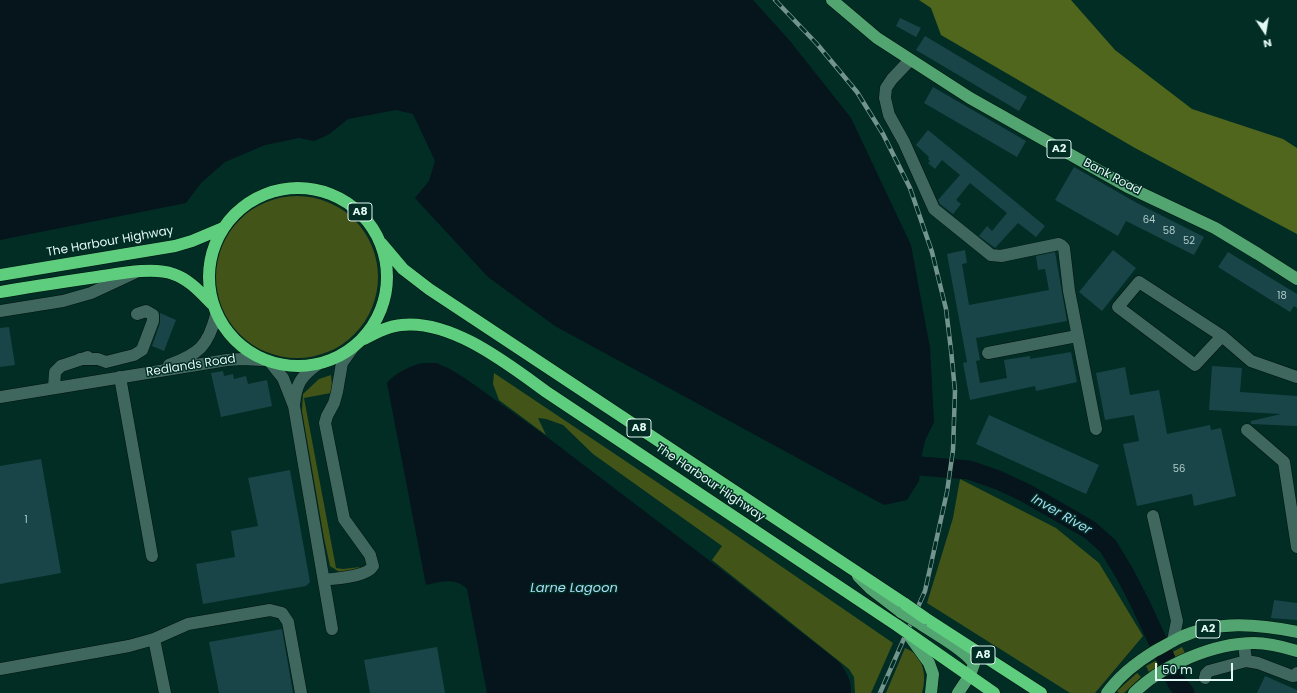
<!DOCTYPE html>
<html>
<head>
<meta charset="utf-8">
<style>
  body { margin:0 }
  #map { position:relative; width:1297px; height:693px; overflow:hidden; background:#012d25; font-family:Poppins,sans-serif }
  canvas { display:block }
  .north { position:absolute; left:1245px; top:12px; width:40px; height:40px; -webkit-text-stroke:3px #012d25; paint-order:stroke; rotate:168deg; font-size:11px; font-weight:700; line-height:16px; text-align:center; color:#e2f8f2 }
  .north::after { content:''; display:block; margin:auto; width:14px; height:18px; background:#e2f8f2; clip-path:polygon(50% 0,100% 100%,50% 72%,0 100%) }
  .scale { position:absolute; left:1155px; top:663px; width:78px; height:18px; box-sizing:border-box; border:2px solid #e2f8f2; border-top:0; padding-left:5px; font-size:12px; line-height:14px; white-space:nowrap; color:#e2f8f2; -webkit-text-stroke:3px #012d25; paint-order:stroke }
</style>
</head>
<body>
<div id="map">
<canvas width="1297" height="693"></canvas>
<div class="north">N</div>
<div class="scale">50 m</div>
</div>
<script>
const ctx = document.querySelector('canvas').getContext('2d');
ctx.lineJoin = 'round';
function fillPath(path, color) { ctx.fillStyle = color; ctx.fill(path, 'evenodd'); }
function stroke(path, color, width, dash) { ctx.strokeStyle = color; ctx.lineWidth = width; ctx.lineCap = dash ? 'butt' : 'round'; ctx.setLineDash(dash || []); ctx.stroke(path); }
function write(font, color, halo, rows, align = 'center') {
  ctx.font = font + ' Poppins,sans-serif'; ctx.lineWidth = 3; ctx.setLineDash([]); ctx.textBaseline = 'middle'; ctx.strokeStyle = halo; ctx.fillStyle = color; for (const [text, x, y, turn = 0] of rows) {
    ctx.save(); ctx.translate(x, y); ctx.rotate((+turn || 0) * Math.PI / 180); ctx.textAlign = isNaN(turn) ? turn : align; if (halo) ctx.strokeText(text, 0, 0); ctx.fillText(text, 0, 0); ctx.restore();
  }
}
const green = new Path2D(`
  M216 277a81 81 0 1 1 162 0a81 81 0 1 1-162 0Z
  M494,373l227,152 172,118 -22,50h-16l-1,-16 -5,-8 -137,-109 10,-14 -129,-92 -30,-29 -17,-6 -8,-1 8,17 -47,-35 -6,-16z
  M331,375l1,10 -1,8 -27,5 32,170 7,1 17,-2 1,2 -20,4 -11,-7 -6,-28 -22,-127 1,-17 16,-15z
  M960,479l96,49 43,35 44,73 -48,57h-25l-143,-90 26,-85z
  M1182,647l3,6 -36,19 -3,-6z
  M905,648c19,7 22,28 17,45h-36z
  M1137,673l4,4 -17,16h-5l-2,-2z`);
const forest = new Path2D(`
  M919,0h152l44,50 77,59 91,30 14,9v86l-162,-86 -194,-113 -10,-27z`);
const water = new Path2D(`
  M0,0h753l37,41 61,77 60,127 19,103 4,74 -9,19 -4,17 -2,23 -12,19 -23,5 -329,-179 -67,-49 -73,-79 14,-17 6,-20 -22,-47 -17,-4 -48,9 -20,16 -14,6 -15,-3 -34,7 -40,17 -24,21 -15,20 -186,37z
  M423,363h13l12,5 18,11 77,55 184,140 112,88c7,9 13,19 12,31h-364l-20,-104c-11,-12 -27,-7 -41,-4l-39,-202c8,-10 25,-18 36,-20z`);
const river = new Path2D(`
  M920,466l49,4 29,10 28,13 64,37 18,16 17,28 15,29 37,80 8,10`);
const building = new Path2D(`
  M900,18l21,10 -5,9 -20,-11z
  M925,36l102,61 -8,14 -103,-61z
  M933,87l93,54 -9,16 -93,-54z
  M928,130l117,96 -9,11 -18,-14 -23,25 -16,-12 8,-10 5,5 15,-18 -37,-30 -14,17 5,4 -8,10 -13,-10 -2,-4 22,-25 -18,-15 -7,9 -7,-6 2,-2 -2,-2 1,-2 -13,-12z
  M1074,167l63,36 67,34 -10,18 -68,-34 -8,15 -63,-36z
  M965,250l2,13 -5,1 7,41 80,-15 -4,-21 -7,1 -2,-14 19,-4 12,69 -91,17 4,22 -4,1 4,22 27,-5 -3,-18 26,-4v3l41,-7 6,30 -41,9 -1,-5 -65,14 -7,-37 4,-1 -20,-108z
  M1113,250l23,18 -34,43 -23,-19z
  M1228,252l69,42v14l-3,-2 -4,6 -72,-45z
  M160,313l16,7 -12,31 -12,-5 8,-23z
  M9,327l6,38 -15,2v-39z
  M1212,366l30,2 -2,24 57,4v30l-46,-2v-3l30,-7 -72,-4z
  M1125,367l5,28 29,-5 8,44 43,-9 1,5 10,-2 15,68 -42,10 -2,-12 -55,12 -14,-62 16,-3 -5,-26 -29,5 -9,-47z
  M223,371l1,5 9,-2 1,5 12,-3 2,8 19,-4 5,26 -51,11 -10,-44z
  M989,415l110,50 -13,29 -110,-50z
  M41,459l20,114 -61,11v-118z
  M290,470l20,112 -4,4 -103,18 -7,-40 39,-7 -4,-26 27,-5 -10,-48z
  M1274,600l23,3v17l-26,-2z
  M282,629l11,64h-74l-10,-51z
  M437,647l8,46h-75l-6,-33z
  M1265,676l32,14v3h-40z`);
const minor = new Path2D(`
  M910,60l-18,19 -6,9 -1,10 4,17 15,27 30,67 57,46 10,1 58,-12 2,1 3,3 5,43 27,138
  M0,311l63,-10 28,-8 43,-20
  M1222,336l-27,29 -77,-58 21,-25 83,54 29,25 46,16
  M988,353l89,-17
  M80,359h18l8,3 28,-7 8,-5 11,-29v-6l-7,-4 -9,3
  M270,362l13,16 11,28 38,223
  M169,365c30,-11 39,-19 47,-50
  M120,377l32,179
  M54,388l1,-16 6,-6 27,-9
  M0,397l227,-37 15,-1 20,1
  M294,405c2,-21 7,-29 24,-41
  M1247,430l37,32 13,85
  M1153,516l24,105 -4,20
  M324,580c12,-2 43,-3 49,-14l-3,-11 -26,-36 -19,-96 2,-7 7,-13 3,-11 5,-29 10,-14
  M154,639l11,54
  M1244,644l2,17 12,2 34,13h2l3,-3
  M0,669l129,-23 25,-7 34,-15 82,-14 12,3 6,9 13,71
  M1205,678l1,-4 3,-3 37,-10`);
const major = new Path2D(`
  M832,0l45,38 93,60 158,89 87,41 43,26 39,25
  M858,576l13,13 30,23
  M921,624c14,10 45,26 53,40l-4,11 -12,18
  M908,634l21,29 4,11 -2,19
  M1107,693c12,-17 30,-31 48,-42 8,-4 16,-9 24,-13 37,-18 80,-14 118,-6
  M1134,693c28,-28 80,-50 120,-50 14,0 30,4 43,8`);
const highway = new Path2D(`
  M209 277a89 89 0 1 1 178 0a89 89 0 1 1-178 0Z
  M381,243l22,26 26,20 476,315
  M0,275l175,-29 17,-5 31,-13
  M0,292c34,-6 69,-11 103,-16 19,-3 52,-9 70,-2 16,5 28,19 39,30
  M364,339c11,-6 24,-13 37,-14 51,-6 108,40 147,68l350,233
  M925,618l116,75
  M908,633l86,60`);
const rail = new Path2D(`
  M775,0l42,44 40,48 26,42 27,54 22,64 14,57 5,41 4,41 -2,59 -6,42 -22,99 -45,102`);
const majorBridge = new Path2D(`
  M901,612l20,12`);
const highwayBridge = new Path2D(`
  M905,604l20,14
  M898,626l10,7`);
const numberNames = [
  ["64",1149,220],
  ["58",1169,231],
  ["52",1189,241],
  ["18",1282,296],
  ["56",1179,469],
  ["1",26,520]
];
const shields = [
  [1059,149,24],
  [360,212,24],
  [639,428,24],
  [1208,629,24],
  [983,655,24]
];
const shieldNames = [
  ["A2",1059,149],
  ["A8",360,212],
  ["A8",639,428],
  ["A2",1208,629],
  ["A8",983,655]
];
const streetNames = [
  ["Bank Road",1112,177,28],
  ["The Harbour Highway",110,242,-10],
  ["Redlands Road",191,366,-9],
  ["The Harbour Highway",710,483,34]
];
const waterNames = [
  ["Inver River",1061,515,30],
  ["Larne Lagoon",574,589]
];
fillPath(green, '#425418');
fillPath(forest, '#51661d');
fillPath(water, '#06141b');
stroke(river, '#06141b', 19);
fillPath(building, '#194549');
stroke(minor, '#01130e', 13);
stroke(major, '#01130e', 13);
stroke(highway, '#01130e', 13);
stroke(minor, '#3f675d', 12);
stroke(major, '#52a571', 12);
stroke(highway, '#5ece7e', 12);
stroke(rail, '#73948d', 4.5);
stroke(rail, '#012d25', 3, [9]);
stroke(majorBridge, '#01130e', 13, []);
stroke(highwayBridge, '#01130e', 13, []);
stroke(majorBridge, '#52a571', 12);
stroke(highwayBridge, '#5ece7e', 12);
write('10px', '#b0cbc8', null, numberNames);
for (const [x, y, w] of shields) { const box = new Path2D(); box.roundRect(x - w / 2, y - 9, w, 18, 3); ctx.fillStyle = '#012d25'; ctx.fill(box); stroke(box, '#e2f8f2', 1); }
write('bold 11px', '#e2f8f2', null, shieldNames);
write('12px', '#e2f8f2', '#012d25', streetNames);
write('italic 13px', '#a9dcf5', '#012d25', waterNames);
</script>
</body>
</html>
